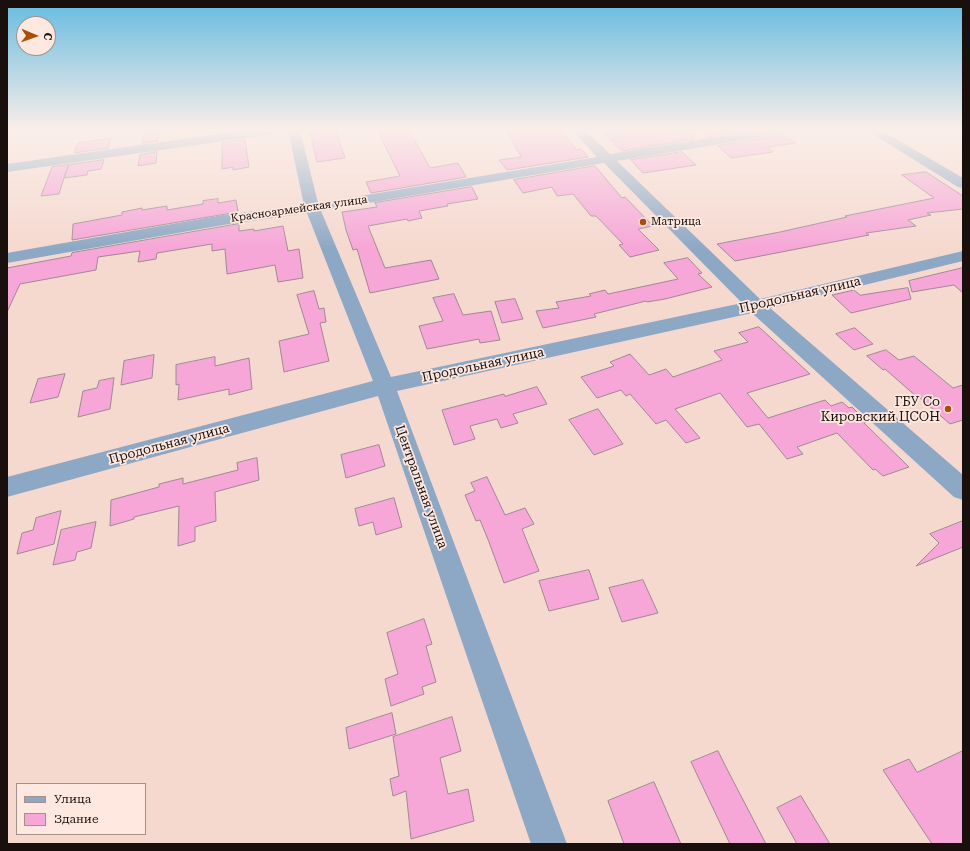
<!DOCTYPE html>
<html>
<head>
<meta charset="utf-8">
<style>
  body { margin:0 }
  #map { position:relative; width:970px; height:851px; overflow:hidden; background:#f5d9cf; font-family:"Roboto Serif",serif }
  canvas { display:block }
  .frame { position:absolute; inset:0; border:8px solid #19100d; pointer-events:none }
  .legend { position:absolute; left:16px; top:783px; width:130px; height:52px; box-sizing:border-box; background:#fee8df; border:1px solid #a2928b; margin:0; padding:5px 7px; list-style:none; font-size:12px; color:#19100d }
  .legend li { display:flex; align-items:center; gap:8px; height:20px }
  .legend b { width:20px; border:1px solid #a2928b }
  .north { position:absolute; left:16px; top:16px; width:40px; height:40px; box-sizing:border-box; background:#fee8df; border:1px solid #a2928b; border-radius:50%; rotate:92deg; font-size:11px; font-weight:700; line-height:16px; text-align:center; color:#19100d }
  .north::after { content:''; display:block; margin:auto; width:14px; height:18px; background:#ad4d03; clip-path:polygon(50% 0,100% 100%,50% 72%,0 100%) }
</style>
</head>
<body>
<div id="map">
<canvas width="970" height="851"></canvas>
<div class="frame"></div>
<ul class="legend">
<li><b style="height:5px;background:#8da8c4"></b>Улица</li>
<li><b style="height:11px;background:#f6a6d7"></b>Здание</li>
</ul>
<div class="north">С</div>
</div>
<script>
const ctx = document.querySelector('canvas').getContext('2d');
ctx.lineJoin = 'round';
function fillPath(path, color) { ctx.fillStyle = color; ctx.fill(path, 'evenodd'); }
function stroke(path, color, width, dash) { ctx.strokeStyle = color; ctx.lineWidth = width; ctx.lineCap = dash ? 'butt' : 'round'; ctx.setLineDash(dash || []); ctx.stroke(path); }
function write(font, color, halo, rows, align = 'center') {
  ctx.font = font + ' "Roboto Serif",serif'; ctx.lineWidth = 3.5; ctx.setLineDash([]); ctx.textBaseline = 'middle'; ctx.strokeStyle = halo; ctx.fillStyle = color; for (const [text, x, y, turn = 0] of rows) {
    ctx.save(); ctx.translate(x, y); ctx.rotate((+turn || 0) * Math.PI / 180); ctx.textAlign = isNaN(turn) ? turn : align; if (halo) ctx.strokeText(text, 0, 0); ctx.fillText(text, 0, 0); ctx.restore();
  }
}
const building = new Path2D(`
  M336,130l9,28 -28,4 -7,-29z
  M404,130h5l21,38 28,-5 8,14 -95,16 -5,-11 34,-6 -21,-42z
  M506,130h54l17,20 4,-1 7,8 -81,13 -8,-10 22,-3z
  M601,130h93v9l-72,12z
  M701,130h45l-38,7z
  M159,133l-1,8 -16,2 1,-8z
  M784,135l12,8 -29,4 6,5 -42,6 -13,-12z
  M111,139l-3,9 -34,5 4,-10z
  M245,140l4,27 -16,3v-3l-11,2v-26z
  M157,152l-1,11 -18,3 2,-11z
  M682,152l14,13 -53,8 -12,-13z
  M104,160l-3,9 -13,2 -1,4 -23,3 5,-13z
  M68,165l-9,29 -18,2 11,-29z
  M595,166l27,32 3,-1 28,29 -15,3 21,21 -29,7 -11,-12 4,-1 -27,-28h-5l-18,-22 -16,2 -5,-9 -29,6 -9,-13z
  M926,172l37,24v13l-36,4 4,2 -23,5 8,6 -50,7 3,2 -134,26 -18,-17 63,-12 67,-15 -2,-1 89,-18 -32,-23z
  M472,187l6,12 -31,5 1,2 -29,5 3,7 -14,3 -1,-2 -39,7 17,42 46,-8 8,19 -69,14 -13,-44 -4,1 -7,-20 -4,-18 35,-5 -2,-4z
  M218,199v4l18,-3 2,12 -166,28 1,-16 49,-9v-3l20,-4v2l25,-4v4l36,-6v-3z
  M239,224v7l15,-2v2l29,-5 5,25 11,-2 4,29 -25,4 -3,-17 -48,9 -2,-25 -13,2v-7l-55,9 -1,6 -18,3 2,-11 -42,6 -2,13 -76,14 -13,28v-44l64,-12 1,-3z
  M688,258l14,15 -4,1 14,13 -47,12 -18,3 -1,-1 -52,13 2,3 -53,11 -7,-17 23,-3 -3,-6 35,-6 -2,-2 16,-4 3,4 70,-15 -14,-16z
  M963,268v25l-9,-8 -42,7 -3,-11z
  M908,288l3,11 -60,14 -19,-18 22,-5 6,5z
  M314,291l5,18 5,-1 2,14 -6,1 9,38 -45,11 -5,-31 30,-7 -12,-39z
  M454,294l9,21 28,-4 9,29 -20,3 -1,-4 -52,10 -8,-23 24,-5 -10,-23z
  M515,299l8,20 -21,4 -7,-21z
  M759,327l51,47 -63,19 21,25 57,-18 6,6 11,-4 7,6 3,-1 15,15 -3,1 45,44 -26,9 -8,-7 -2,1 -36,-37 -40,14 6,7 -16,5 -28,-35 -12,3 -27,-34 -45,16 25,29 -14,5 -20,-23 -10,4 -26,-30 -4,2 -5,-6 -24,8 -16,-21 33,-11 -4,-4 20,-8 19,21 17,-6 7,8 49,-17 -8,-9 34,-9 -9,-9z
  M855,328l18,16 -19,6 -18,-16z
  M886,350l13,10 15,-4 39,32 10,-3v35l-13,4 -31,-27h-2l-32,-28 -2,1 -16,-14z
  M154,355l-2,23 -31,7 3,-24z
  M215,357v9l34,-8 3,31 -23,6v-6l-51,11 1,-16 -3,1v-20z
  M65,374l-7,23 -28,6 8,-24z
  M114,378l-4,31 -32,8 5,-26 14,-3 2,-7z
  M537,387l10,17 -34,10 5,9 -17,5 -4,-9 -27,7 5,13 -21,6 -12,-35 62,-16 1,2z
  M598,409l25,35 -29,11 -25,-35z
  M379,445l6,21 -39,12 -5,-23z
  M257,458l2,22 -44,12 1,29 -21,6v14l-17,5 1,-40 -45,11v2l-24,7 1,-26 48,-13v-3l24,-6v6l55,-14 -1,-7z
  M487,477l18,38 20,-7 9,16 -12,5 17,42 -35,12 -15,-41 -9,-22 -4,1 -11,-26 10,-4 -4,-8z
  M394,498l8,29 -26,8 -3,-13 -14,4 -4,-17z
  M61,511l-7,33 -37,10 5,-21 11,-3 3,-12z
  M963,521v26l-47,19 23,-23 -9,-9z
  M96,522l-5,26 -14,4 -2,8 -22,5 8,-35z
  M589,570l10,29 -50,12 -10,-30z
  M643,580l15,33 -36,9 -13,-34z
  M424,619l8,25 -6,2 10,36 -14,5 2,7 -33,12 -6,-27 13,-5 -11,-41z
  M392,713l4,21 -47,15 -3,-21z
  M452,717l9,34 -21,7 8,36 20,-5 6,32 -63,18 -5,-48 -13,5 -3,-17 9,-3 -6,-39z
  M718,751l10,20 38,73h-36l-39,-82z
  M963,751v93h-31l-49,-74 26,-11 8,13z
  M654,782l27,62h-57l-16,-43z
  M801,796l29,48h-33l-20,-36z`);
const minor = new Path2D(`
  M245,130h34l-2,3 -4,1 -266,38v-8z
  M288,130h12l18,73 279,-46 -25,-27h13l25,24 147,-24h30l-2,3 -4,1 -164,27 143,138 203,-48v10l-193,47 193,167v25l-9,-3 -202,-184 -355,78 170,453h-36l-153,-448 -371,101v-20l366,-96 -66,-168 -84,12 -216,38v-10l216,-38 81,-10zM604,163l138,140 -351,74 -70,-166z
  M866,130h15l82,48v10l-5,-1z`);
const markers = [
  [643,222,4,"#ad4d03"],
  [948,409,4,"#ad4d03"]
];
const farStreetnames = [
  ["Красноармейская улица",299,209,-8]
];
const farPoinames = [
  ["Матрица",651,222]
];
const streetNames = [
  ["Продольная улица",800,295,-13],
  ["Продольная улица",483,365,-12],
  ["Продольная улица",169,444,-15],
  ["Центральная улица",421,487,70]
];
const poiNames = [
  ["ГБУ Со",940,402],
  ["Кировский ЦСОН",940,417]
];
fillPath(building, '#f6a6d7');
stroke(building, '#9f8895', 1);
fillPath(minor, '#8da8c4');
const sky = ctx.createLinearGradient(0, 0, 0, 249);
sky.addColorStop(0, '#66bbe0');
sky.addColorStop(0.52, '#faeee9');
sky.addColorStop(1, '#faeee900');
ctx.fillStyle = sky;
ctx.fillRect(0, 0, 970, 249);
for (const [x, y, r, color] of markers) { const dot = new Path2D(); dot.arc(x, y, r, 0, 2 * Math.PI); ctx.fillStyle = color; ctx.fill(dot); stroke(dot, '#fee8df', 1.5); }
write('11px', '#19100d', '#fee8df', farStreetnames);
write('11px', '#19100d', '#fee8df', farPoinames, 'left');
write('13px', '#19100d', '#fee8df', streetNames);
write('13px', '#19100d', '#fee8df', poiNames, 'right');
</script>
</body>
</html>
